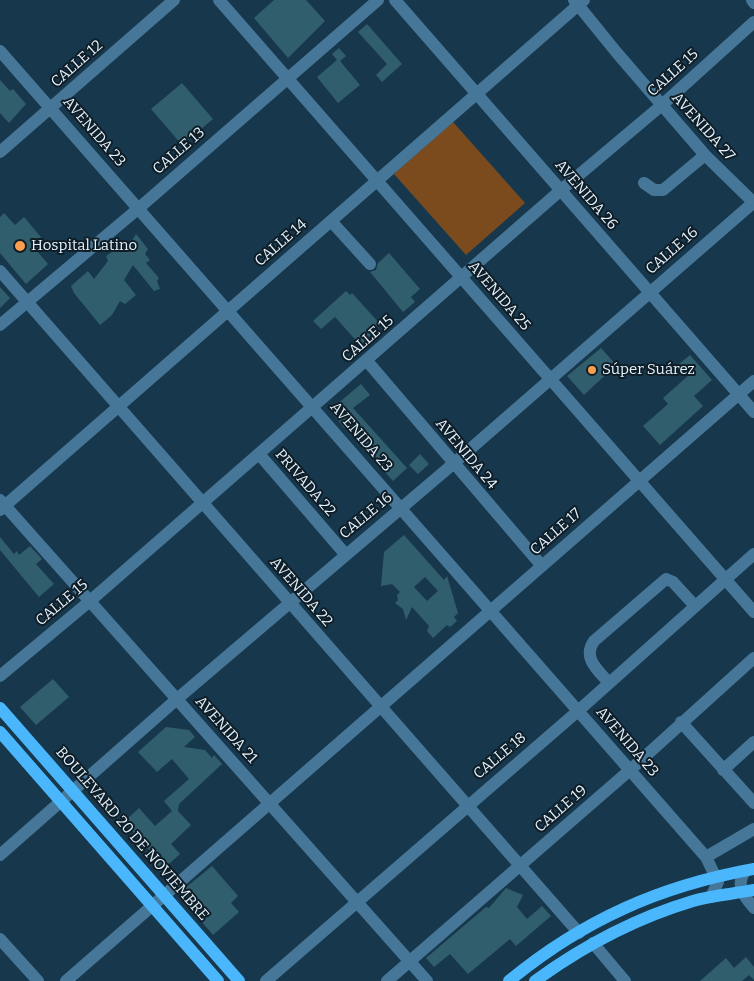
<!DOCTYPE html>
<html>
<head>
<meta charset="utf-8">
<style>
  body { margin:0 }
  canvas { display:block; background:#16374c }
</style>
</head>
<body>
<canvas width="754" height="981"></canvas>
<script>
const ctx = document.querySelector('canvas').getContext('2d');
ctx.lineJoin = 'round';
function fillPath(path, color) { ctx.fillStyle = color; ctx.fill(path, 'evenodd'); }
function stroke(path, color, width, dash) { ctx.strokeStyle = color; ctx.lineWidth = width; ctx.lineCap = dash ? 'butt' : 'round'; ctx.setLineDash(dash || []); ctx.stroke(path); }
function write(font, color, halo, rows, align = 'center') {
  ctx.font = font + ' Bitter,serif'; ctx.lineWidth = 4; ctx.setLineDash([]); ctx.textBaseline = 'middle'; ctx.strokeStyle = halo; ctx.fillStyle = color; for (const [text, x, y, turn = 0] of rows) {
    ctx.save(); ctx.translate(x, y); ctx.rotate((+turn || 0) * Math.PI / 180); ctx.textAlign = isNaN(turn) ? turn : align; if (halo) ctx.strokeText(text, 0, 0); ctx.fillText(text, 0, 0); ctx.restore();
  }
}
const green = new Path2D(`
  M453,122l72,81 -59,52 -72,-81z`);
const building = new Path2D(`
  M274,0h32l19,21 -37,37 -34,-40z
  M367,24l35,40 -20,18 -6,-7 11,-11 -29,-32z
  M339,48l7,8 -6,5 20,24 -22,18 -21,-26 20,-17 -5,-6z
  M0,80l10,11 3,-2 13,15 -17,19 -9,-10z
  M182,83l31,36 -31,26 -31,-36z
  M4,213l11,12 9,-8 21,25 -9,8 12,14 -22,20 -26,-31v-36z
  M136,234l12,15 -3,5 5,6 -4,3 13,15 -2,3 3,8 -6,2 -21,-26 -9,15 12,15 -11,9 -5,-3 -8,14 -12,10 -26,-32 -3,-7 17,-15 6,8 14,-18 -2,-5 6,-4 -3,-3 10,-9 10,6z
  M389,253l31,36 -9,8 4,5 -12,10 -33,-40 6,-2 2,-7z
  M0,287l10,11 -10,10z
  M346,291l4,4 2,-2 28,31 -19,22 -26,-29 -14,12 -8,-8z
  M601,348l15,17 -32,30 -17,-19z
  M690,355l22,25 -18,16 9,10 -43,39 -17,-19 25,-22 -5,-6 26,-23 -10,-11z
  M361,384l9,11 -17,13 54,60 -14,13 -37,-41 2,-2 -11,-12 -3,2 -14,-18z
  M420,454l9,10 -11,10 -9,-9z
  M404,535l40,45 3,-4 11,37 -4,4 3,4 -7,6 -3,-2 -14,13 -6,-7 2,-5 -17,-19 -6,13 -3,-11 -8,-6 3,-3 -1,-5 3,-3 -8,-8 -11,2 3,-34zM425,577l13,14 -11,10 -13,-14z
  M0,537l14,17 3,-3 2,4 11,-9 12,13 -6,5 18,20 -15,13 -39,-47z
  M53,679l16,18 -33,28 -16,-18z
  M166,727l23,3 6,7 -11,10 21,3 7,8 2,-3 8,9 -43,40 -1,7 13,14 -20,19 9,10 -20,18 -14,-17 4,-4 -26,-29 15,-14 16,18 17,-15 -8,-10 25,-22 -17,-20 -15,13 -19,-20z
  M212,866l26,30 -7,7 8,9 -26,23 -35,-41z
  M506,888l17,7 -6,12 10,12 15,-13 9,10 -35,30 -6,-7 -42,35 -18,-20 -16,13 -8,-9 60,-51 3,1z
  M746,957l8,10v13l-5,-5 -7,6h-42l26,-23 8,10z`);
const minor = new Path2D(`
  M219,0l535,612
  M395,0l359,412
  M574,0l43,53 88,102 49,48
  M752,0l2,3
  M0,51l706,806 12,25 -7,15
  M0,152l174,-152
  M644,183l10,7h9l42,-35
  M331,221l39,43
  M0,271l579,662
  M0,325l139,-117 239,-208
  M367,361l175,205
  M259,454l87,101
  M0,500l427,481
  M0,510l584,-510
  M0,676l90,-75 471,-411 101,-85 92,-83
  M609,683c-11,-13 -27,-25 -15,-42l72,-62 7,3 22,24
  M681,722l73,81
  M723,770l31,-28
  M0,855l177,-156 276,-235 301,-262
  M706,857l48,-28
  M745,871c-10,15 -1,25 9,37
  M0,939l38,42
  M593,943l32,38
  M66,981l688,-600
  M266,981l312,-270 176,-157
  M387,981l243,-211 124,-112`);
const major = new Path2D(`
  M0,708l239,273
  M0,732l218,249
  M509,981c74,-61 151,-95 245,-112
  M535,981c48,-35 101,-63 158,-80 20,-6 41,-7 61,-11`);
const markers = [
  [20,246,6,"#f99f4d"],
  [592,370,5,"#f99f4d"]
];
const streetNames = [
  ["CALLE 12",77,64,-41],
  ["CALLE 15",673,73,-42],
  ["AVENIDA 27",703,127,48],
  ["AVENIDA 23",94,132,49],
  ["CALLE 13",179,151,-41],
  ["AVENIDA 26",586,195,49],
  ["CALLE 14",281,243,-41],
  ["CALLE 16",672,251,-41],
  ["AVENIDA 25",499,296,49],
  ["CALLE 15",368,339,-41],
  ["AVENIDA 23",361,437,49],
  ["AVENIDA 24",466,454,50],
  ["PRIVADA 22",305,483,49],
  ["CALLE 16",366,516,-40],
  ["CALLE 17",556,532,-41],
  ["AVENIDA 22",301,592,49],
  ["CALLE 15",62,603,-40],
  ["AVENIDA 21",226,730,48],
  ["AVENIDA 23",627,742,49],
  ["CALLE 18",500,756,-40],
  ["CALLE 19",561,809,-41],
  ["BOULEVARD 20 DE NOVIEMBRE",132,834,49]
];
const poiNames = [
  ["Hospital Latino",31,246],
  ["Súper Suárez",602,370]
];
fillPath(green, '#7c4b1d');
fillPath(building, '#315e6c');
stroke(minor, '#467798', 12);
stroke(major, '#4ab7fc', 12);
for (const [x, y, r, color] of markers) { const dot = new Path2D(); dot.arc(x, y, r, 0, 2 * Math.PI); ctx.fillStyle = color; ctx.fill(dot); stroke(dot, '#0f1d27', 2); }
write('15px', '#e3f2fd', '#0f1d27', streetNames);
write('15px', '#e3f2fd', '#0f1d27', poiNames, 'left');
</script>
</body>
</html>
